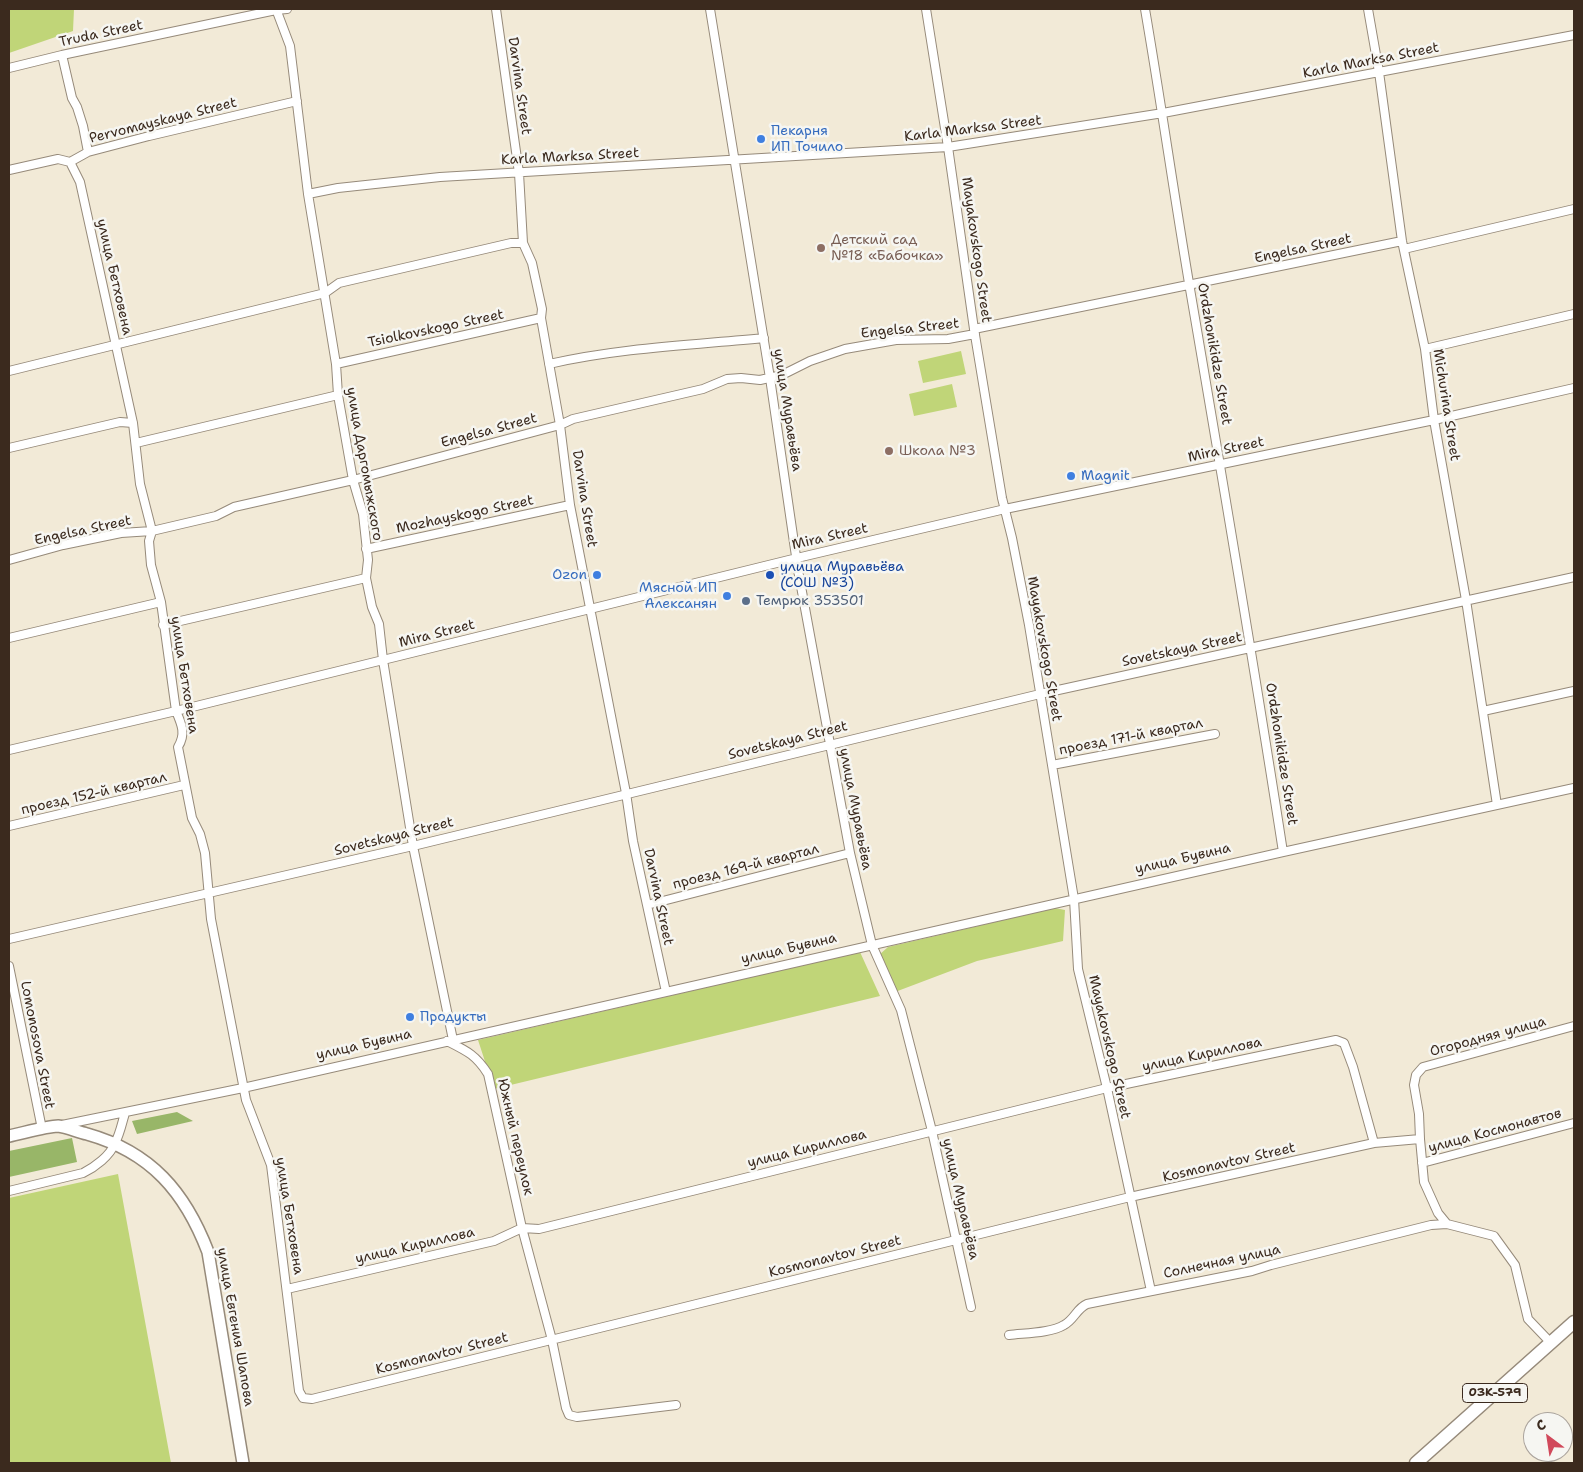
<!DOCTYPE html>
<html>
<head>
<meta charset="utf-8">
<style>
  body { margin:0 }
  #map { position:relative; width:1583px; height:1472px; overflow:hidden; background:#f2ead7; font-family:"Shantell Sans",sans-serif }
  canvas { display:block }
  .frame { position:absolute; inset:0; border:10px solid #3b2a1e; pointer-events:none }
  .north { position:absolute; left:1523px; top:1412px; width:50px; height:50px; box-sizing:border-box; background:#f6f6f2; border:1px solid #aba49d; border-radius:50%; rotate:329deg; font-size:14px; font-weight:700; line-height:20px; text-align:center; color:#3b2a1e }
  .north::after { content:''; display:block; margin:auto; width:18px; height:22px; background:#d1495b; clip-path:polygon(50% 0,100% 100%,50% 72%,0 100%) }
</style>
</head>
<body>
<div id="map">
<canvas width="1583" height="1472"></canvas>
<div class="frame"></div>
<div class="north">С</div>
</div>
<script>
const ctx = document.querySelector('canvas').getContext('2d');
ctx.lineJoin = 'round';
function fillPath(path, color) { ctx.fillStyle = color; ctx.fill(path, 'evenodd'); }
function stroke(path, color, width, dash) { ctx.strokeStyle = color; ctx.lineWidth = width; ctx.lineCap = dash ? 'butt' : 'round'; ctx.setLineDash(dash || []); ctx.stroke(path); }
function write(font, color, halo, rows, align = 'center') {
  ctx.font = font + ' "Shantell Sans",sans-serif'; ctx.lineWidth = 5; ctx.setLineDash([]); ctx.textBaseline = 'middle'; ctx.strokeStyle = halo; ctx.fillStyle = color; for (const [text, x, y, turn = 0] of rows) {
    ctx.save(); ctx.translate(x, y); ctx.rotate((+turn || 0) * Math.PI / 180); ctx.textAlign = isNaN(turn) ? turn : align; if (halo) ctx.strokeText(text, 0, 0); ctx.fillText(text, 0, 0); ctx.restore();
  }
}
const green = new Path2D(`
  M9,9h65l-1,22 -64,22z
  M961,351l5,23 -43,9 -5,-22z
  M952,384l5,23 -43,9 -5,-22z
  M1055,908l10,2 -2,31 -86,20 -82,31 -16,-37 9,-8z
  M860,952l20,44 -386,93 -16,-49z
  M118,1174l53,289h-162v-265z`);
const forest = new Path2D(`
  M177,1112l16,9 -56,13 -5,-13z
  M72,1138l5,24 -68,15v-26z`);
const street = new Path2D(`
  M276,9l14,37 18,148 28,170 2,31 15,85 10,34 5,46 -2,18 6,29 7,17 4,36 30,186 40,194
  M496,9l23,164 4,70 9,20 10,46 -1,9 19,107 10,80 56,288 7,48 33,151
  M710,9l60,369 28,192 52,283 22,92 29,65 31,121 39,176
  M926,9l22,138 26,182 28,169 10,40 17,87 45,274 4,70 29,119 44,203
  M1145,9c16,93 29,186 45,280 32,187 64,375 93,563
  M1368,9l11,63 23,169 23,108 9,71 32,180 31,205
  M62,55l10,43 5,9 6,19 5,26
  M9,68l53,-13 214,-45 11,-1
  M70,162l10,20 53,241 7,61 12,47 -3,10 2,24 10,37 15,109c6,14 10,23 2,36l14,71 8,16 5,19 6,66 35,181 25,65 28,226 4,7 9,1 818,-202 244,-54
  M9,170l49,-11 12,3 18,-10 61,-16 148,-35
  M308,194l30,-6 102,-11 508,-30 215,-34 411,-78
  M1404,249l170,-40
  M974,329l428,-88
  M1425,349l149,-35
  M336,364l205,-46
  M549,364c70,-16 143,-19 215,-26
  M9,371l316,-78 14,-10 172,-40h12
  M136,443l202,-48
  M9,448l111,-26 13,1
  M366,549l204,-44
  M9,560l54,-15 58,-12 31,-2 64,-15 18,-9 119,-27 207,-55 13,-6 130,-30 24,-10 14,-1 19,2 22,-5 28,-14 35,-12 51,-9 52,-1 27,-5
  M163,625l203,-47
  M9,638l152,-36
  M1483,711l91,-20
  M9,750l167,-39 621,-153 208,-49 429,-89 140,-32
  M1052,765l163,-31
  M9,826l175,-41
  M647,905l203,-52
  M9,939l404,-93 627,-152 534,-117
  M9,966l33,163
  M447,1041c20,10 29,14 41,33l34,154 30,112 14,68 3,7 8,2 99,-12
  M62,1125l181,-37 1040,-236 291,-64
  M1420,1139l-1,-25 -5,-29 2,-10 7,-8 151,-41
  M1422,1163l152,-40
  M9,1191l74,-18c12,-6 27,-17 32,-30 5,-9 7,-20 10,-30
  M287,1289l207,-48 28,-13 17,1 568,-141 229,-48 8,3 9,24 21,76 46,-4 4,43 14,31 9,11 47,12 21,29 13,54 23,24
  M1009,1335c16,-2 42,-2 55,-10 10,-5 13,-17 23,-21l165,-33 19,-6 160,-40 16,-1`);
const secondary = new Path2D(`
  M9,1136c11,-2 38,-10 49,-10 9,1 20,6 29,8 64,18 98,58 121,118l35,211`);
const primary = new Path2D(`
  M1416,1463l158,-141`);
const markers = [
  [761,139,5,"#3f7fe0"],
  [821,248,5,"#8d6e63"],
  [889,451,5,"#8d6e63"],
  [1071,476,5,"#3f7fe0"],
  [597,575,5,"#3f7fe0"],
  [770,575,5,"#1a4fb4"],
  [727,596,5,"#3f7fe0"],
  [746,601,5,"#5c6f8a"],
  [410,1017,5,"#3f7fe0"]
];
const shields = [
  [1495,1393,65]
];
const shieldNames = [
  ["03К-579",1495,1393]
];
const streetNames = [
  ["Truda Street",101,34,-12],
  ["Karla Marksa Street",1371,61,-11],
  ["Darvina Street",519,86,82],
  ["Pervomayskaya Street",163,121,-14],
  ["Karla Marksa Street",973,129,-7],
  ["Karla Marksa Street",570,157,-3],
  ["Engelsa Street",1303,249,-12],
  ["Mayakovskogo Street",976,250,82],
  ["улица Бетховена",114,277,77],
  ["Tsiolkovskogo Street",436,329,-12],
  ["Engelsa Street",910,329,-6],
  ["Ordzhonikidze Street",1214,354,80],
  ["Michurina Street",1446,405,81],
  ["улица Муравьёва",787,410,81],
  ["Engelsa Street",489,431,-15],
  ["Mira Street",1226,450,-12],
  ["улица Даргомыжского",364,464,80],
  ["Darvina Street",584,499,81],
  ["Mozhayskogo Street",465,515,-12],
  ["Engelsa Street",83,531,-12],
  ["Mira Street",830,537,-13],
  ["Mira Street",437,634,-14],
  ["Mayakovskogo Street",1044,649,80],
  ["Sovetskaya Street",1182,650,-12],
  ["улица Бетховена",184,675,81],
  ["проезд 171-й квартал",1131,737,-11],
  ["Sovetskaya Street",788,741,-14],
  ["Ordzhonikidze Street",1281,754,81],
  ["проезд 152-й квартал",94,794,-13],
  ["улица Муравьёва",855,809,79],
  ["Sovetskaya Street",394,837,-14],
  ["улица Бувина",1183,859,-13],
  ["проезд 169-й квартал",746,867,-14],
  ["Darvina Street",658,897,78],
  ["улица Бувина",789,949,-13],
  ["Огородняя улица",1488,1037,-15],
  ["Lomonosova Street",37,1045,79],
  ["улица Бувина",364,1045,-13],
  ["Mayakovskogo Street",1109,1047,77],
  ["улица Кириллова",1202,1055,-12],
  ["улица Космонавтов",1495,1131,-15],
  ["Южный переулок",515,1137,77],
  ["улица Кириллова",807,1149,-14],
  ["Kosmonavtov Street",1229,1163,-13],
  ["улица Муравьёва",960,1199,77],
  ["улица Бетховена",289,1216,81],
  ["улица Кириллова",415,1246,-13],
  ["Kosmonavtov Street",835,1257,-14],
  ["Солнечная улица",1222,1262,-12],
  ["улица Евгения Шапова",235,1327,80],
  ["Kosmonavtov Street",442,1354,-14]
];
const shopNames = [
  ["Пекарня",771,131],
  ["ИП Точило",771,147],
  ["Magnit",1081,476],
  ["Ozon",587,575,"right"],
  ["Мясной ИП",717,588,"right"],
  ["Алексанян",717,604,"right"],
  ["Продукты",420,1017]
];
const educationNames = [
  ["Детский сад",831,240],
  ["№18 «Бабочка»",831,256],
  ["Школа №3",899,451]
];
const transitNames = [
  ["улица Муравьёва",780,567],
  ["(СОШ №3)",780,583]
];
const serviceNames = [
  ["Темрюк 353501",756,601]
];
fillPath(green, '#c0d578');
fillPath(forest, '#98b668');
stroke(street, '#968a7a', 10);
stroke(secondary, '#968a7a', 14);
stroke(primary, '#968a7a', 15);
stroke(street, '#fff', 8);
stroke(secondary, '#fff', 11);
stroke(primary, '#fff', 12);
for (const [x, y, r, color] of markers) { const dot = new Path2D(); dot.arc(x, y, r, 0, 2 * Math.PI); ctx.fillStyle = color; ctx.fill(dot); stroke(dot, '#f6f6f2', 2); }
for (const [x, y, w] of shields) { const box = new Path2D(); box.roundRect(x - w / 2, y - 9.5, w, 19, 4); ctx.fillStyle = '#f6f6f2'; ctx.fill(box); stroke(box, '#3b2a1e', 1); }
write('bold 12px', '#3b2a1e', null, shieldNames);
write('14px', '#3b2a1e', '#f6f6f2', streetNames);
write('14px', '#366cbe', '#f6f6f2', shopNames, 'left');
write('14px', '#785e54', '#f6f6f2', educationNames, 'left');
write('14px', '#164399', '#f6f6f2', transitNames, 'left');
write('14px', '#4e5e75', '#f6f6f2', serviceNames, 'left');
</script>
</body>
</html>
